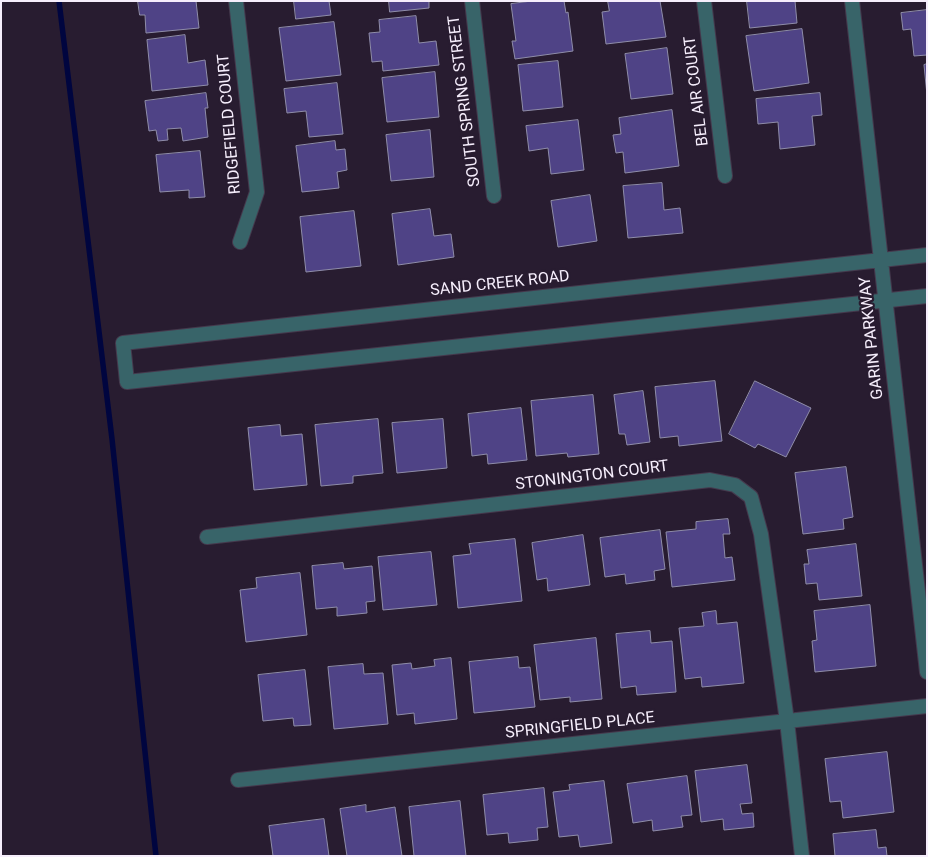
<!DOCTYPE html>
<html>
<head>
<meta charset="utf-8">
<style>
  body { margin:0 }
  #map { position:relative; width:928px; height:857px; overflow:hidden; background:#281c30; font-family:Roboto,sans-serif }
  canvas { display:block }
  .frame { position:absolute; inset:0; border:2px solid #f6eefc; pointer-events:none }
</style>
</head>
<body>
<div id="map">
<canvas width="928" height="857"></canvas>
<div class="frame"></div>
</div>
<script>
const ctx = document.querySelector('canvas').getContext('2d');
ctx.lineJoin = 'round';
function stroke(path, color, width, dash) { ctx.strokeStyle = color; ctx.lineWidth = width; ctx.lineCap = dash ? 'butt' : 'round'; ctx.setLineDash(dash || []); ctx.stroke(path); }
function fillPath(path, color) { ctx.fillStyle = color; ctx.fill(path, 'evenodd'); }
function write(font, color, halo, rows, align = 'center') {
  ctx.font = font + ' Roboto,sans-serif'; ctx.lineWidth = 4.5; ctx.setLineDash([]); ctx.textBaseline = 'middle'; ctx.strokeStyle = halo; ctx.fillStyle = color; for (const [text, x, y, turn = 0] of rows) {
    ctx.save(); ctx.translate(x, y); ctx.rotate((+turn || 0) * Math.PI / 180); ctx.textAlign = isNaN(turn) ? turn : align; if (halo) ctx.strokeText(text, 0, 0); ctx.fillText(text, 0, 0); ctx.restore();
  }
}
const stream = new Path2D(`
  M59,1l53,438 44,417`);
const building = new Path2D(`
  M138,1h58l3,27 -53,5 -1,-18h-5z
  M294,1h35l2,14 -35,4z
  M389,1h40v7l-39,4z
  M532,1h32l2,12 2,-1 5,39 -58,8 -3,-18h4l-5,-37z
  M608,1h52l6,36 -60,7 -4,-32 7,-1z
  M747,1h48l2,22 -47,5z
  M927,10v45l-13,1 -3,-27 -8,1 -2,-17z
  M416,16l3,27 17,-2 3,24 -56,6 -1,-10 -10,1 -3,-29 11,-1 -1,-12z
  M334,22l7,53 -55,6 -7,-53z
  M802,29l7,54 -55,8 -8,-55z
  M185,35l3,28 17,-3 3,25 -56,6 -5,-51z
  M667,48l6,46 -42,5 -6,-45z
  M558,61l5,46 -40,4 -5,-46z
  M927,64v31l-3,-30z
  M435,72l4,45 -52,5 -5,-44z
  M337,83l6,51 -34,3 -3,-26 -19,2 -3,-24z
  M206,93l2,15h-3l3,29 -25,4 -2,-13 -14,1 1,11 -10,1 -2,-11 -7,1 -4,-30z
  M820,93l2,22 -10,1 3,29 -35,4 -2,-27 -20,2 -2,-25z
  M672,110l7,56 -54,7 -2,-21 -7,1 -3,-18 8,-1 -2,-16z
  M578,120l6,50 -33,4 -3,-26 -19,3 -3,-25z
  M430,130l4,47 -43,4 -5,-46z
  M335,141l1,9 9,-1 2,21 -10,2 2,16 -37,4 -6,-46z
  M200,151l5,46 -16,1v-8l-29,2 -4,-37z
  M662,183l2,27 16,-2 3,25 -55,5 -5,-52z
  M590,195l7,46 -39,6 -7,-46z
  M430,209l4,27 17,-2 3,23 -56,8 -6,-51z
  M354,211l7,55 -55,6 -6,-55z
  M715,381l7,60 -43,5 -1,-10 -18,2 -5,-51z
  M755,381l56,27 -25,49 -28,-13 -3,4 -26,-14z
  M643,391l7,51 -23,3 -2,-11h-6l-5,-39z
  M593,395l6,59 -31,3 -1,-4 -31,3 -5,-55z
  M521,408l6,52 -39,4 -1,-10 -15,2 -4,-42z
  M378,419l5,54 -30,3v7l-32,3 -6,-61z
  M443,419l4,49 -50,5 -5,-50z
  M280,425l1,11 21,-2 5,51 -53,5 -6,-62z
  M846,467l7,50 -10,2 1,10 -41,5 -8,-61z
  M728,519l2,15h-7l2,24 7,-1 3,23 -63,7 -6,-55 30,-3v-7z
  M660,530l5,39 -11,2 1,9 -29,4 -1,-10 -20,3 -5,-39z
  M583,535l7,50 -42,6 -1,-13 -10,2 -5,-37z
  M515,539l7,62 -64,7 -5,-52 18,-2 -2,-10z
  M856,544l6,52 -43,4 -2,-17 -11,1 -2,-20h5l-2,-14z
  M431,552l6,53 -54,5 -5,-53z
  M343,563l1,6 28,-3 3,35 -9,1 1,11 -30,3v-9l-21,2 -4,-43z
  M300,573l7,62 -61,7 -6,-52 17,-2 -1,-10z
  M870,605l6,61 -61,6 -3,-31 5,-1 -3,-29z
  M716,611l1,13 20,-2 7,61 -42,4 -1,-10 -16,2 -6,-51 25,-2 -2,-13z
  M650,631l1,12 21,-2 4,51 -39,3 -1,-9 -15,2 -5,-54z
  M596,638l6,61 -32,3v-5l-30,3 -6,-55z
  M518,657l1,11 11,-1 5,40 -61,6 -5,-51z
  M451,658l6,61 -42,5 -1,-11 -17,2 -5,-50 19,-2 1,6 23,-3 -1,-6z
  M363,664l1,10 19,-1 5,51 -54,5 -6,-62z
  M305,670l6,55 -17,1 -1,-8 -30,3 -5,-46z
  M887,752l7,60 -51,6 -2,-17 -11,1 -5,-43z
  M747,765l5,38 -12,1 2,10 11,-1 1,14 -30,3 -1,-11 -22,3 -6,-51z
  M687,776l5,39 -11,1 2,11 -30,4 -1,-11 -19,3 -6,-39z
  M604,781l8,62 -32,4 -2,-12 -19,2 -6,-45 17,-2 -1,-5z
  M544,788l4,39 -11,1 1,12 -29,3 -1,-10 -21,2 -4,-40z
  M460,801l6,55h-52l-5,-49z
  M366,805v7l29,-5 7,49h-55l-7,-47z
  M324,819l5,37h-56l-4,-30z
  M876,830l2,18 8,-1 1,9h-52l-2,-22z`);
const minor = new Path2D(`
  M236,1l21,191 -17,50
  M472,1l22,195
  M704,1l21,175
  M207,537l503,-57 25,5 16,12 10,37 26,187 15,135
  M238,780l689,-74`);
const tertiary = new Path2D(`
  M852,1l75,671
  M927,255l-804,88 4,39 800,-86`);
const streetNames = [
  ["BEL AIR COURT",697,91,-97],
  ["SOUTH SPRING STREET",465,101,-97],
  ["RIDGEFIELD COURT",230,124,-95],
  ["SAND CREEK ROAD",500,284,-6],
  ["GARIN PARKWAY",872,338,-96],
  ["STONINGTON COURT",592,476,-7],
  ["SPRINGFIELD PLACE",580,726,-6]
];
stroke(stream, '#00053f', 5.5);
fillPath(building, '#4f4386');
stroke(building, '#8f8da9', 1);
stroke(minor, '#45394d', 16);
stroke(tertiary, '#45394d', 16);
stroke(minor, '#386469', 14);
stroke(tertiary, '#386469', 14);
write('16px', '#f6eefc', '#281c30', streetNames);
</script>
</body>
</html>
